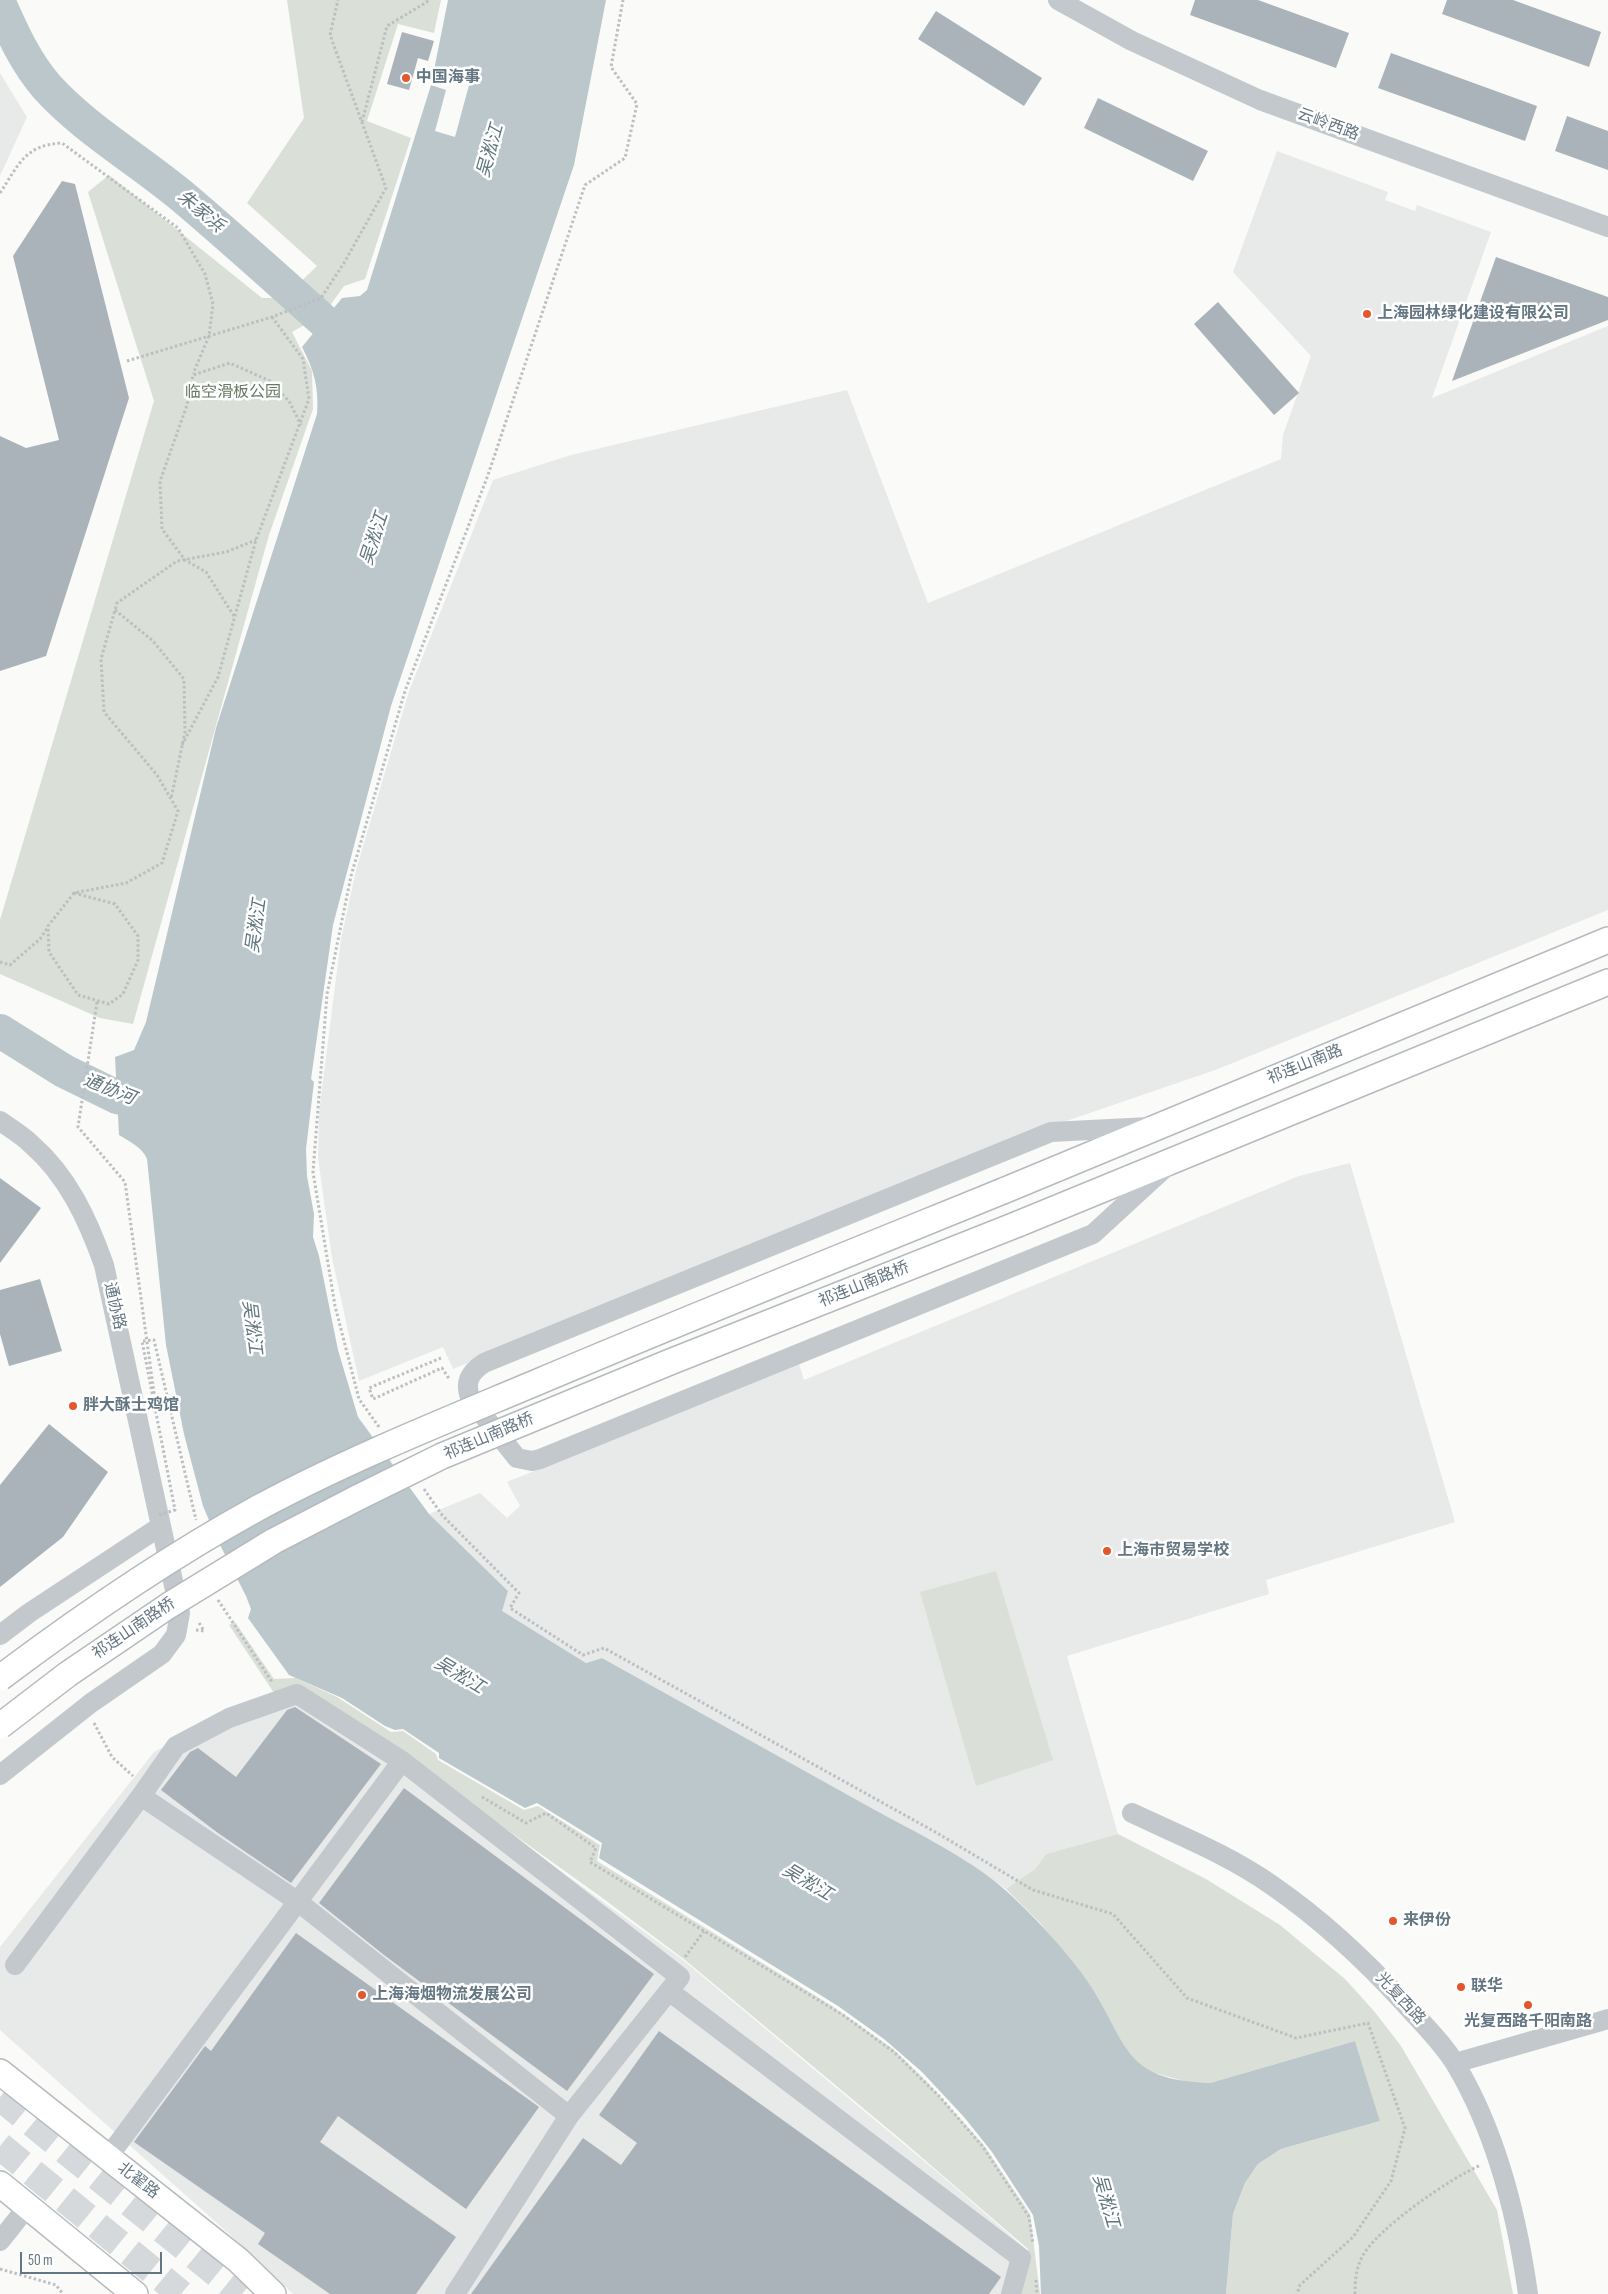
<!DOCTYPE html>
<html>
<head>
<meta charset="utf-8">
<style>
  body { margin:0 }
  #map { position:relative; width:1608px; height:2294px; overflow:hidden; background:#fafaf8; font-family:"Sofia Sans Condensed",sans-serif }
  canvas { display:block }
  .scale { position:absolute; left:20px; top:2252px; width:142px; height:22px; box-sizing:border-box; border:2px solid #657683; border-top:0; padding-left:6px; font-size:15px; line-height:18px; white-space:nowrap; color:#657683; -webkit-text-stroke:4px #fff; paint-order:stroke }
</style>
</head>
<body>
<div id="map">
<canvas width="1608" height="2294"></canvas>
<div class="scale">50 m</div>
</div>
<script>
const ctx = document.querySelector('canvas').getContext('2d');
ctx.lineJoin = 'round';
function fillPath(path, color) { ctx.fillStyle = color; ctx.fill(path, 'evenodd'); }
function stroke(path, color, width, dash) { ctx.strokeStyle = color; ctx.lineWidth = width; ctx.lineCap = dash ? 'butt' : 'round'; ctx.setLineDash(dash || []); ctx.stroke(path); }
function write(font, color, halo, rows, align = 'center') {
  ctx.font = font + ' "Sofia Sans Condensed","Noto Sans SC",sans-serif'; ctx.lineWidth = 5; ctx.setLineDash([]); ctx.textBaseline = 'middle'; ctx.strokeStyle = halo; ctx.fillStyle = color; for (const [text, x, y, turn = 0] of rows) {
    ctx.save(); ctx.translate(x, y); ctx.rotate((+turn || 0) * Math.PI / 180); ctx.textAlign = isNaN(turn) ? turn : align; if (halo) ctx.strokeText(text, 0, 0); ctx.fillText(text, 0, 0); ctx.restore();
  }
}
const built = new Path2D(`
  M0,73l27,44 -27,59z
  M1277,151l111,41 -3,8 30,11 2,-6 74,27 -59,166 176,-72v584l-390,159 -169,58 -596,242 -10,-22 -84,34 -27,-123 -14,-100 1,-46 22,-173 15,-69 53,-179 84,-211 78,-25 276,-65 81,213 353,-144 2,-24 28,-79 -78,-84z
  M1350,1163l105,359 -189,58 3,14 -202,62 51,178 -72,20 -11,15 -29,20 -36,-24 -57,-34 -311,-173 -16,5 -85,-52 7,-20 -79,-77 51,-21 27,25 13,-12 -13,-24 292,-118 5,16 495,-204z
  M295,1689l108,67 280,204 259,216 84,73 -8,45h-725l-48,-46 -245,-218v-83l154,-195 71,-37z`);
const green = new Path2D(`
  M287,0h154l-7,33 -36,-9 -31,97 44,17 -46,141 -21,7 -20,28 -32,18 20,39 1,38 -44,126 -136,489 -33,-6 -100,-44v-54l154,-519 -66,-209 21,-17 153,123h22l33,-32 -70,-63 57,-85z
  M996,1571l57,189 -77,26 -56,-194z
  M235,1622l39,57 22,-1 41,19 54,35 12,-1 33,23 2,6 86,50 14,-4 62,39 -3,16 235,145 61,43 32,31 58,64 47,70 10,80h-20l8,-45 -123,-106 -220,-183 -84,-63 -197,-141 -130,-63 -45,-68z
  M1118,1834l88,45 74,46 65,54 29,32 27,35 96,164 16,84h-287l7,-80 12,-31 13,-19 23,-15 99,-28 -25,-80 -145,42 -22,-1 -37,-10 -15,-10 -11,-13 -37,-67 -21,-26 -27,-33 -34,-34 29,-20 11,-15z`);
const water = new Path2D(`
  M448,0h158l-32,165 -183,541 -58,219 -22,154 3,3 -8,67 1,27 7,38 -1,23 6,19 19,94 20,67 71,97 79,77 -6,20 84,52 16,-5c88,49 176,98 264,147 48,27 111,56 149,94 26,25 52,53 73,83 41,62 33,98 122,101l145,-42 25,80 -99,28 -23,15 -13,19 -12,31 -7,80h-185l-2,-48 -6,-31 -41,-63 -28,-35 -42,-45 -38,-33 -46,-33 -239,-148 3,-15 -65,-40 -12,5 -86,-50v-5l-36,-24 -8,1 -10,-4 -43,-28 -53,-23 -41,-57 3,-9 -5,-13 -29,-57 -14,-33 -19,-72 -18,-89 -19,-186c-5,-12 -17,-17 -28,-24l-4,-78 19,-7 12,-28 70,-294 101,-314c2,-26 -3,-44 -15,-67l40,-49 18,-2 7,-6 64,-205z`);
const pier = new Path2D(`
  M453,69l19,5 -17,63 -20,-6 11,-41 -15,-5 2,-7 16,5z`);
const river = new Path2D(`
  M0,5c13,29 26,58 47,82 39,43 92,73 136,110 59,50 116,102 174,154
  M0,1031l64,40 53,26 45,11`);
const building = new Path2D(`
  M1195,0h63l91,33 -13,35 -146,-53z
  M1447,0h66l88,32 -12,35 -147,-53z
  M936,11l106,67 -18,28 -106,-67z
  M402,32l32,9 -6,20 -10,-3 -9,32 -22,-6z
  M1391,53l146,53 -12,35 -147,-53z
  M1098,98l110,53 -15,30 -109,-53z
  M1567,116l41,15v39l-53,-19z
  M62,181l13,3 54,214 -83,258 -46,15v-235l26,12 33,-8 -46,-184z
  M1496,257l112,40v23l-156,61z
  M1218,302l81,91 -25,22 -80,-91z
  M0,1178l41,30 -41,55z
  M40,1279l22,72 -53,15 -9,-32v-44z
  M49,1424l59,48 -45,65 -63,50v-102z
  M295,1707l86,57 -90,119 -73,-50 -57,-43 29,-38 8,-4 38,29 51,-67z
  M404,1788l250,186 -87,117 -183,-136 -65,-52z
  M296,1933l243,174 -73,102 -128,-93 -18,26 136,95 -40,57h-86l-72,-50 7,-11 -131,-91 71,-96 6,5z
  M659,2031l342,246 -12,17h-518l112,-156 38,27 16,-22 -38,-28z`);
const highwayTunnel = new Path2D(`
  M0,2097l242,197
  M0,2146l181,148`);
const path = new Path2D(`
  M362,122l25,-96 40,-24v-2
  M0,193c19,-29 25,-48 62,-50l116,85 27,46 8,30 -4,32 -16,38
  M127,361l145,-44 49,-19 23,-35 42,-75 -56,-153 8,-35
  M115,610l38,31 31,38 1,53 -14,67
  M234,616l-28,-44 -21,-12 -23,-31 -2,-48 27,-76 6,-30 37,-12 40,18 19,20 12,24
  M182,745l36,-68 38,-137 53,-141 -6,-40 -31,-42
  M74,893l41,11 23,32v24l-15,34 -14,10 -31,-9 -29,-43 -1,-26 26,-33 52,-10 36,-20 16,-52 -21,-36 -53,-63 -3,-53 16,-56 60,-42 49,-9 30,-12
  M0,962l10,3 30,-26 8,-12
  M97,1002l-19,125 47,55 30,218
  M441,1358l-72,30 4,11 69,-31 8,12
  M379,1427l-20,-28 -24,-93 -22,-134 14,-178 24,-118 54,-185 83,-216 97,-290 40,-27 12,-54 -26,-37 12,-67
  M424,1489l18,26 77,78 -9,15 73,47 21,-7 333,185 96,57 80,24 74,84 109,40 72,-15 37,105 -14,53 -38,56 -53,48 -3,9
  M218,1600l54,82
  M196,1630l8,1 -6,-10
  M94,1723l18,34 21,19
  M482,1797l44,26 20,-10 50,35 -6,14 253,153 51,37 45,44 44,51 46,70 4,27
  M685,1957l19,-26
  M0,2269l56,16 7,9
  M1036,2280l1,14
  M1355,2294c0,-13 1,-25 7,-37 14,-28 90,-80 119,-92`);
const minor = new Path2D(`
  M1058,0l74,41 128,59 348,127
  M0,1121c10,7 22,14 31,23 37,32 57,76 73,121l76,348 -4,22 -14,19 -71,49 -91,72
  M1149,1127l-98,5 -567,231c-15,10 -20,20 -13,37l46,58 15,3 8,-2 553,-225 73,-67
  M0,1635l29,-22 132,-87
  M141,1796l35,-50 53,-28 68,-24 105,67
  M1132,1813c47,22 99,43 141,73 49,34 92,74 132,118 17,19 38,39 51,61 41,69 61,150 72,229
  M15,1965l126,-169 156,105 272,215 111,-139 -278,-216 -294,396
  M669,1991l352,267 -10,36
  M1455,2063l153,-44
  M0,2241l28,-35
  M455,2294l114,-178`);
const major = new Path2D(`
  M1003,1191l605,-251
  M1018,1224l590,-242
  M0,2072l238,188 35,34
  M0,2184l135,110`);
const pathBridge = new Path2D(`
  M159,1515l16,-5 -33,-169 12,-1 42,180`);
const majorBridge = new Path2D(`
  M0,1678c81,-61 169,-121 258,-170 91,-49 187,-87 282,-127 154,-65 308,-127 463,-190
  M0,1726l68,-52 100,-68 106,-65 83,-43 85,-42 228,-94 348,-138`);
const markers = [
  [406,78,5,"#e4572e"],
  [1367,314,5,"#e4572e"],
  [73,1406,5,"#e4572e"],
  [1107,1551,5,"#e4572e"],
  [1393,1921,5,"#e4572e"],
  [1461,1987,5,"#e4572e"],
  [362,1995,5,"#e4572e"],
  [1528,2005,5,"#e4572e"]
];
const poiNames = [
  ["中国海事",416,78],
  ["上海园林绿化建设有限公司",1377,314],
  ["胖大酥士鸡馆",83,1406],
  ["上海市贸易学校",1117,1551],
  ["来伊份",1403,1921],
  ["联华",1471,1987],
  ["上海海烟物流发展公司",372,1995],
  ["光复西路千阳南路",1528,2022,"center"]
];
const streetNames = [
  ["云岭西路",1328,125,20],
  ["祁连山南路",1305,1065,-22],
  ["祁连山南路桥",864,1285,-22],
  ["通协路",114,1306,77],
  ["祁连山南路桥",489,1437,-23],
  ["祁连山南路桥",134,1629,-34],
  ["光复西路",1400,1999,47],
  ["北翟路",138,2181,38]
];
const parkNames = [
  ["临空滑板公园",233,393]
];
const waterNames = [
  ["吴淞江",491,151,-74],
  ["朱家浜",200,212,40],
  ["吴淞江",375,539,-72],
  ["吴淞江",257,926,-82],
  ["通协河",109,1090,22],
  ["吴淞江",251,1327,83],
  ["吴淞江",459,1676,31],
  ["吴淞江",807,1883,31],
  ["吴淞江",1105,2201,74]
];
fillPath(built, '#e8e9e9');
fillPath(green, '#dadfd7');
fillPath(water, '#bbc7cb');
fillPath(pier, '#fafaf8');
stroke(river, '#bbc7cb', 34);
fillPath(building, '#aab3b9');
stroke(highwayTunnel, '#d5d9db', 28, [28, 14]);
stroke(major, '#b5babe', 28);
stroke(path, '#bbbfc2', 3, [2.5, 2.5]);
stroke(minor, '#c3c8cc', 20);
stroke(major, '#fff', 25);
stroke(majorBridge, '#b5babe', 28, []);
stroke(pathBridge, '#bbbfc2', 3, [2.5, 2.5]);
stroke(majorBridge, '#fff', 25);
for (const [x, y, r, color] of markers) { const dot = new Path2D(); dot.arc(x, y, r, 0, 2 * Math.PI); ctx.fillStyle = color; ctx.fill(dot); stroke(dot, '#fff', 2); }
write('bold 16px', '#657683', '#fff', poiNames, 'left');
write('16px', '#657683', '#fff', streetNames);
write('16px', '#687a64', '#fff', parkNames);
write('italic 18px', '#60757c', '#fff', waterNames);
</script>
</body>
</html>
